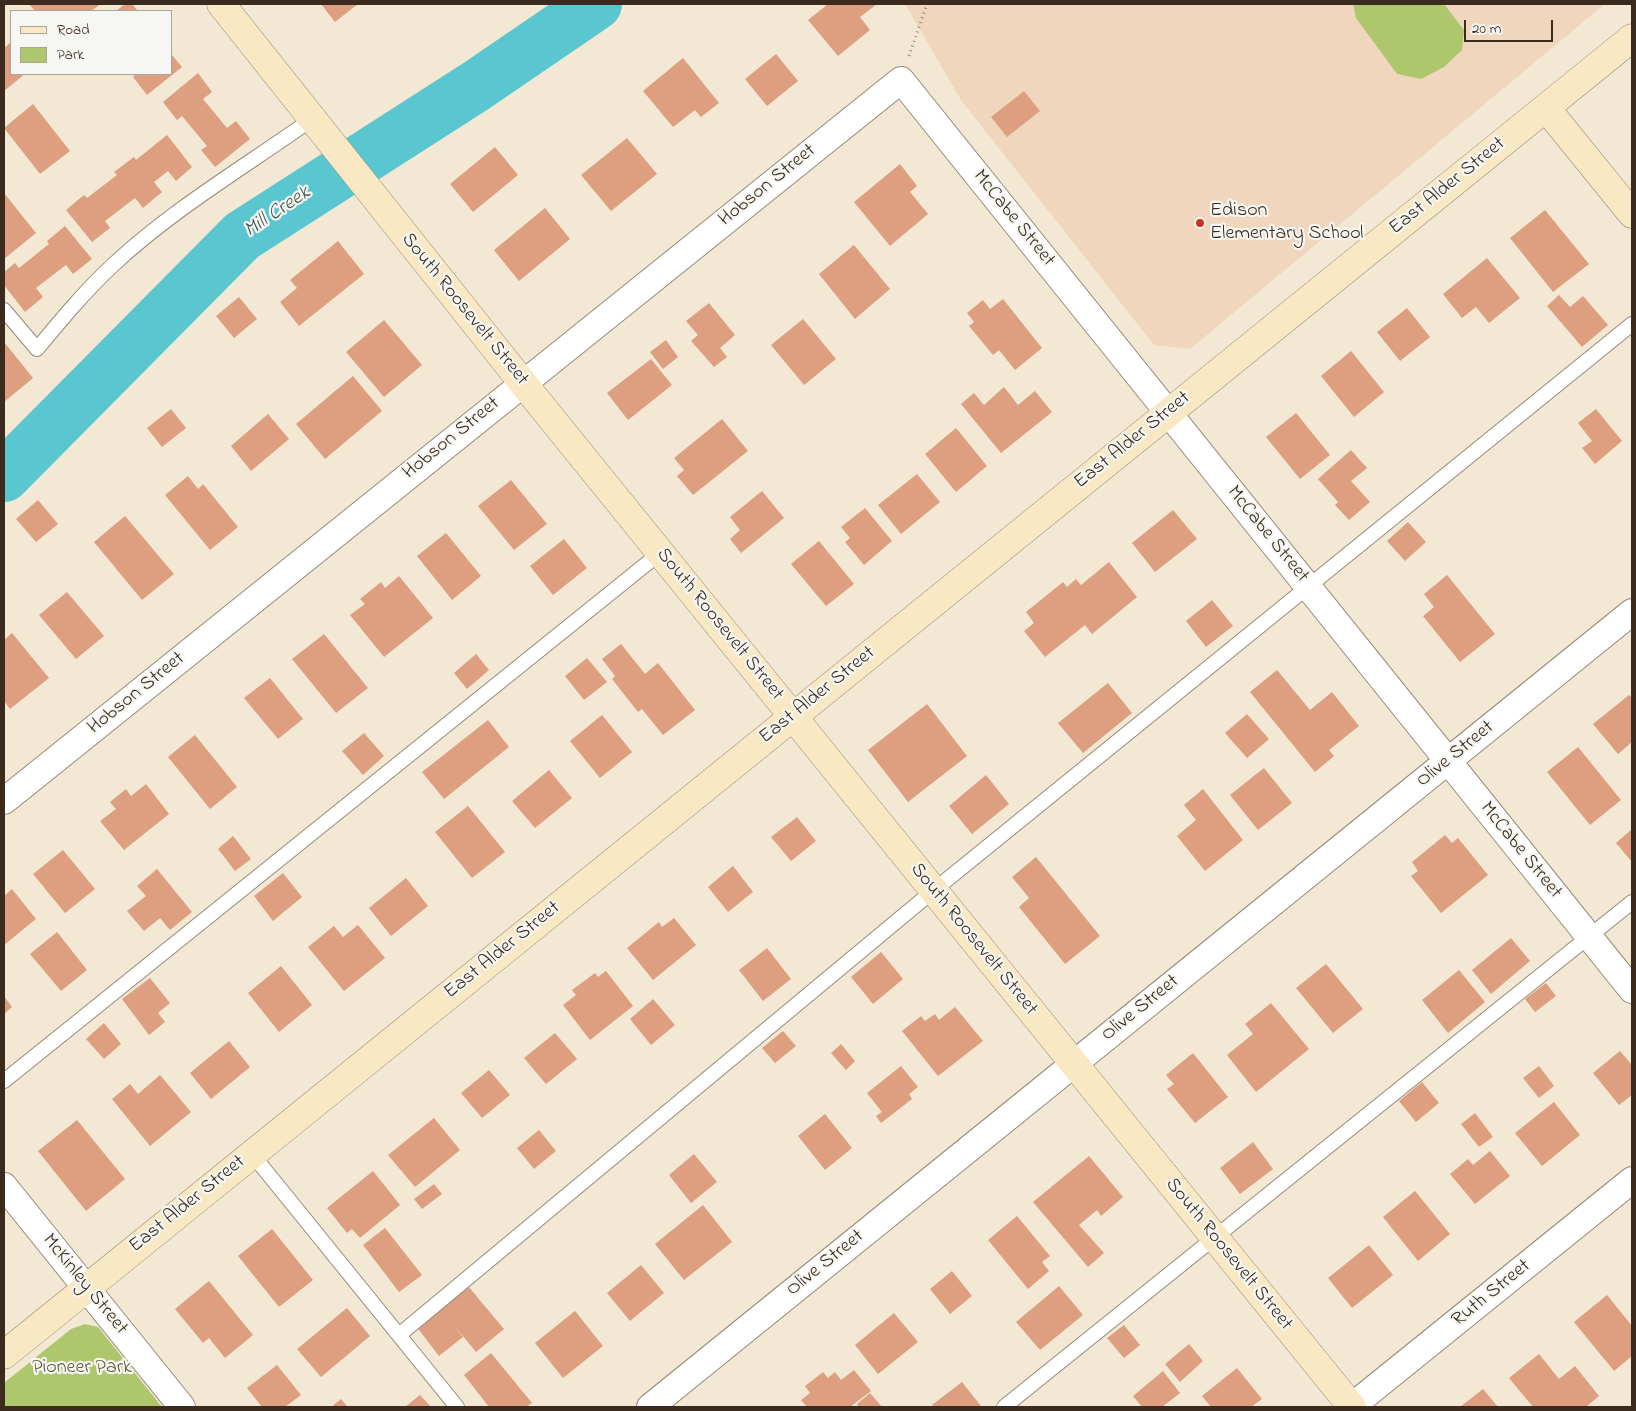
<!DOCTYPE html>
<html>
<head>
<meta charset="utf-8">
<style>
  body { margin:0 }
  #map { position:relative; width:1636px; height:1411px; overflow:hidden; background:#f2e8d4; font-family:"Indie Flower",sans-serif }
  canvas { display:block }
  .frame { position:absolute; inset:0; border:5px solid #3b2a1e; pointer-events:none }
  .legend { position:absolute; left:10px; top:10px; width:162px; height:65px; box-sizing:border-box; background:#f6f6f2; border:1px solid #aba49d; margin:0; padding:6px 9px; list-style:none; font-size:15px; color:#3b2a1e }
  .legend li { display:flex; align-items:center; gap:10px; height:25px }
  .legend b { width:25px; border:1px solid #aba49d }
  .scale { position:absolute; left:1464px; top:20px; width:89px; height:22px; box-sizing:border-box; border:2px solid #3b2a1e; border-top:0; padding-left:6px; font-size:15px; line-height:18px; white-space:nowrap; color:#3b2a1e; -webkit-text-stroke:4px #f6f6f2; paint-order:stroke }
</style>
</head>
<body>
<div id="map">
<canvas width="1636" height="1411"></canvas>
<div class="frame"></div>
<ul class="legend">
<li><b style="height:6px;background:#f8e8c3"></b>Road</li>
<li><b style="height:14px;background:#afc76c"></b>Park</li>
</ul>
<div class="scale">20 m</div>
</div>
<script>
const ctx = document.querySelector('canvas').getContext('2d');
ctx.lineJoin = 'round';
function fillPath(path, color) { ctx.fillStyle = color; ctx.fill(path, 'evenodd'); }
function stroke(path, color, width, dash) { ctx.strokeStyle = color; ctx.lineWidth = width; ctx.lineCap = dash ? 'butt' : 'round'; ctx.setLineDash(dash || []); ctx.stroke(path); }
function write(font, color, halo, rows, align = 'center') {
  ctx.font = font + ' "Indie Flower",sans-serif'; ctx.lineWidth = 4.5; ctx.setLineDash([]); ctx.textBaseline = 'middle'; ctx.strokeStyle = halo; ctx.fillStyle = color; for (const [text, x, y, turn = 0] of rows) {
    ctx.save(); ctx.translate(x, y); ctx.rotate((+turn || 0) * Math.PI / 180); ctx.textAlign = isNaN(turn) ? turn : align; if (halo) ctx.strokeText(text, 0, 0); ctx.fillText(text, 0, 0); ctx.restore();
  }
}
const built = new Path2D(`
  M905,4h700l-415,345 -36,-4 -193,-245z`);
const green = new Path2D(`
  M1353,4h91l20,26 -2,20 -18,17 -23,12 -24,-5 -41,-56z
  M85,1324l13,3 64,80h-158v-24l67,-54z`);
const river = new Path2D(`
  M4,476l238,-240 234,-150 120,-82`);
const building = new Path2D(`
  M29,4h72l-10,7h-56z
  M125,4h7l6,7h-22z
  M321,4h37l-23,18z
  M828,4h49l-17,13 10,13 -32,26 -30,-36z
  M11,42v32h14l-21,17v-43z
  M171,54l11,13 -35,28 -14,-18 3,-3h35z
  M776,54l22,27 -31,25 -22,-27z
  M683,58l36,45 -18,14 -6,-7 -22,17 -30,-36z
  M198,73l14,19 -9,7 24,29 9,-7 14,18 -35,28 -14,-17 6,-4 -25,-30 -5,4 -14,-18z
  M1024,91l16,20 -33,26 -16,-20z
  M33,104l37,47 -30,23 -36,-46z
  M167,135l25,32 -16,14 -8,-10 -14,11 8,10 -19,16 -8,-10 -30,23 5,7 -18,14 -26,-32 18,-15 3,3 30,-23 -3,-3 20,-15 2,3z
  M627,138l30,36 -46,37 -30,-36z
  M495,147l23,28 -45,37 -23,-28z
  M900,164l17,22 -7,6 18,22 -38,32 -36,-44z
  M4,193l32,40 -32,26z
  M545,208l25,31 -51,42 -25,-31z
  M1545,210l44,54 -36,28 -43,-54z
  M65,226l27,33 -19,15 -7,-9 -30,23 7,9 -18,15 -21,-27v-13l11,-9 4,5 30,-24 -2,-3z
  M338,241l26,33 -65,52 -19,-24 17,-14 -7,-8z
  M854,245l36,44 -35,30 -36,-45z
  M1487,258l33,40 -31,25 -13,-16 -14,11 -19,-24z
  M1559,295l11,12 13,-11 25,29 -26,22 -35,-41z
  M239,297l18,22 -23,19 -18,-22z
  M1003,299l39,49 -27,22 -16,-20 -6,5 -24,-29 5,-4 -7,-9 16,-13 7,9z
  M709,303l26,32 -15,13 7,9 -13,10 -23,-26 7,-6 -12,-14z
  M1407,308l23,29 -30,24 -23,-29z
  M803,319l33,40 -32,26 -33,-40z
  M384,320l38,45 -38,32 -38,-45z
  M666,340l12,17 -15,12 -13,-17z
  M4,342l29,36 -29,24z
  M1351,351l33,41 -30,25 -33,-41z
  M651,359l21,26 -44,35 -21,-27z
  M353,376l29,35 -57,48 -29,-35z
  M1004,387l14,18 17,-14 17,21 -51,41 -40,-49 13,-11 10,12z
  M171,409l15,19 -24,19 -15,-19z
  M1596,409l26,32 -27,23 -13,-16 10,-7 -14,-18z
  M1296,413l34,42 -30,24 -34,-42z
  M268,414l21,25 -38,32 -20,-25z
  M722,419l26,32 -55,44 -16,-19 7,-6 -10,-12z
  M956,428l31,38 -31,26 -31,-38z
  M1351,450l16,18 -16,13 19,21 -21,18 -14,-15 3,-3 -20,-23z
  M917,474l23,28 -39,32 -23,-29z
  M188,476l10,13 5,-5 35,43 -28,23 -45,-55z
  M511,480l36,44 -33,26 -36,-44z
  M762,491l22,27 -43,35 -11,-14 10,-9 -10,-13z
  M38,500l20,24 -22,18 -20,-23z
  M865,508l27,33 -28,24 -19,-23 5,-4 -9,-11z
  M1173,510l24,29 -42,33 -23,-29z
  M125,516l49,58 -32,26 -48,-58z
  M1408,522l18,20 -21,19 -18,-20z
  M446,533l35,43 -29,24 -35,-44z
  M564,539l23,29 -34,27 -23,-29z
  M819,541l35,43 -28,22 -35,-42z
  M1109,562l28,35 -45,37 -7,-9 -40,32 -21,-26 10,-8 -8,-11 37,-30 4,5 9,-8 5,6z
  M1447,575l48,59 -35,28 -37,-46 11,-9 -10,-13z
  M399,576l34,42 -49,39 -34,-42 15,-11 -5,-5 21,-17 4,6z
  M67,592l37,44 -28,23 -37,-44z
  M1212,600l21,26 -27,21 -20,-26z
  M12,633l37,45 -39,31 -6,-8v-61z
  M324,634l44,54 -32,25 -44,-54z
  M621,644l24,30 13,-11 37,47 -32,25 -21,-26 -4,3 -26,-33 3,-3 -13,-17z
  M476,654l13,16 -22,19 -13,-16z
  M587,658l20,24 -23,18 -19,-24z
  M1277,670l33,40 22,-18 27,34 -30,24 5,6 -19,16 -65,-80z
  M270,678l33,41 -25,20 -34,-41z
  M1108,683l24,30 -49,40 -25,-30z
  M1629,695l3,3v44l-14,12 -25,-30z
  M927,704l40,52 -59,46 -40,-52z
  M1247,714l22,25 -22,19 -22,-25z
  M602,715l30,37 -32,26 -30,-37z
  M488,720l21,27 -65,52 -22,-27z
  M364,733l20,23 -21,19 -21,-24z
  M195,735l42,52 -27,22 -42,-52z
  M1578,747l43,53 -31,25 -43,-53z
  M1264,768l28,35 -34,27 -28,-35z
  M549,770l23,28 -37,30 -23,-27z
  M986,775l23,29 -37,30 -23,-28z
  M146,784l23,30 -45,36 -24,-29 16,-12 -6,-7 16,-13 5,7z
  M1203,789l40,51 -38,31 -28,-35 19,-16 -12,-15z
  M468,806l37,46 -33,26 -37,-46z
  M797,817l19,24 -25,20 -20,-24z
  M1632,829v33l-16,-19z
  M1445,835l7,8 6,-5 30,37 -47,38 -30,-37 7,-5 -6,-9z
  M233,836l18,23 -16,12 -17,-22z
  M63,850l32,39 -30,24 -32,-39z
  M1036,857l64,79 -35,28 -46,-57 10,-9 -17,-21z
  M733,866l20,26 -25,20 -20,-25z
  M157,869l35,43 -22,18 -10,-12 -16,13 -17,-20 19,-15 -9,-10z
  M283,873l19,24 -29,24 -19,-25z
  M406,878l22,28 -37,30 -22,-28z
  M12,889l24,30 -32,26v-49z
  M674,918l22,27 -43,35 -26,-32 32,-26 3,5z
  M358,925l27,33 -41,33 -36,-44 26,-21 9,11z
  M57,932l30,38 -26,21 -31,-37z
  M1511,938l19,23 -39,33 -19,-24z
  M767,948l24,31 -28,22 -24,-31z
  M881,952l22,27 -30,25 -22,-27z
  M1326,964l37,45 -30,24 -37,-45z
  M281,966l31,39 -33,27 -31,-39z
  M1459,970l26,32 -37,31 -26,-33z
  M606,971l27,35 -43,34 -27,-35 13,-10 -4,-5 23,-17 3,4z
  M150,978l20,25 -12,10 7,9 -16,13 -27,-36z
  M1546,983l10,13 -21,16 -10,-13z
  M4,996l8,11 -8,7z
  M653,999l22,26 -24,20 -21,-26z
  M1271,1003l38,46 -53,43 -29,-37 26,-21 -8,-10z
  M955,1007l28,34 -45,35 -36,-45 19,-15 4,5 10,-7 4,6z
  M104,1023l17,21 -17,15 -18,-20z
  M783,1031l13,15 -21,17 -13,-15z
  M555,1033l22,26 -31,25 -22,-26z
  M229,1041l21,26 -39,32 -21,-26z
  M841,1044l14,17 -9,9 -15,-17z
  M1620,1051l12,14v30l-13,10 -26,-32z
  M1193,1053l35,44 -33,26 -28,-34 7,-5 -8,-9z
  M901,1066l17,21 -9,7 3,5 -31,24 -5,-7 6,-4 -15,-19z
  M1539,1066l15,20 -15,12 -16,-20z
  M489,1070l21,25 -28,23 -21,-25z
  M160,1075l31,37 -41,34 -38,-47 18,-15 8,10z
  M1422,1082l17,21 -23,19 -17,-21z
  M1554,1102l26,33 -38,31 -27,-33z
  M1475,1113l18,24 -14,10 -18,-23z
  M825,1114l27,34 -27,22 -27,-34z
  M434,1118l26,32 -45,37 -27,-32z
  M77,1120l48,59 -39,32 -48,-60z
  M539,1130l17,21 -22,18 -17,-21z
  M1253,1142l20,27 -33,25 -20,-26z
  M1490,1151l20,25 -35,28 -25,-30 18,-15 5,6z
  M694,1154l23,28 -26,21 -22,-28z
  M1089,1156l34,41 -22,19 -4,-6 -18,15 25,28 -16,14 -55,-65z
  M373,1171l27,34 -40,33 -8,-9 -5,4 -20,-25z
  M434,1184l8,10 -20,15 -8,-10z
  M1415,1191l35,43 -32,27 -35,-44z
  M703,1205l29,37 -48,38 -29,-36z
  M1017,1216l33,40 -8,6 7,9 -21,18 -40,-49z
  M385,1228l37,47 -23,17 -36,-47z
  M272,1229l41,51 -34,27 -41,-51z
  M1369,1245l24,30 -41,33 -24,-30z
  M641,1265l23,28 -34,28 -23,-28z
  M952,1271l20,25 -22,18 -20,-25z
  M209,1281l44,54 -28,23 -16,-20 -6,5 -28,-34z
  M468,1286l36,43 -28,23 -22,-27 9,12 -24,19 -23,-30z
  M1059,1286l24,29 -43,35 -24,-28z
  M1607,1295l25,31v30l-18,15 -40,-49z
  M347,1308l23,28 -49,41 -24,-28z
  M575,1311l28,35 -40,32 -28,-35z
  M894,1313l24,29 -40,32 -23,-29z
  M1124,1325l16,20 -16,13 -17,-20z
  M1189,1344l14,17 -23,21 -15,-18z
  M491,1353l41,50 -6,4h-37l-25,-32z
  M1539,1354l20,25 16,-13 24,30 -13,11h-53l-24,-29z
  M277,1365l24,30 -16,12h-23l-15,-19z
  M1237,1368l25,31 -11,8h-40l-9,-11z
  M854,1370l17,21 -21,16h-43l-6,-7 9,-7 -5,-7 18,-14 5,6 7,-6 6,8z
  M1163,1371l17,22 -18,14h-20l-9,-11z
  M962,1382l19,24 -47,1 -2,-2z
  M1483,1389l15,18h-38z
  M870,1393l12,14h-23l-2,-3z
  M420,1395l11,12h-26z
  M341,1399l7,8h-17z`);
const path = new Path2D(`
  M909,56l18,-52`);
const lane = new Path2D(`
  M4,310l33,39c24,-29 48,-58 76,-84 60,-56 133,-99 199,-146
  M4,1081l656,-528
  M252,1154l205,253
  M399,1335l534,-444 699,-567
  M1004,1407l628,-505`);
const street = new Path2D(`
  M4,801l897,-721 731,910
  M4,1186l178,221
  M650,1407l982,-795
  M1351,1407l281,-227`);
const secondary = new Path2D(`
  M221,4l301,378 830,1025
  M1546,108l86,106
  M4,1355l1628,-1317`);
const markers = [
  [1200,223,5,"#c8321e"]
];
const streetNames = [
  ["Hobson Street",768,186,-39],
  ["East Alder Street",1448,187,-39],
  ["McCabe Street",1013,219,51],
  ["South Roosevelt Street",464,310,51],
  ["Hobson Street",452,439,-39],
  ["East Alder Street",1133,441,-39],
  ["McCabe Street",1267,535,51],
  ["South Roosevelt Street",719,625,51],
  ["Hobson Street",137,694,-39],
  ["East Alder Street",818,696,-39],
  ["Olive Street",1456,755,-39],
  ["McCabe Street",1520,851,51],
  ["South Roosevelt Street",973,940,51],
  ["East Alder Street",503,951,-39],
  ["Olive Street",1141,1009,-39],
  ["East Alder Street",188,1205,-39],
  ["South Roosevelt Street",1228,1255,51],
  ["Olive Street",826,1264,-39],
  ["McKinley Street",84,1285,51],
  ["Ruth Street",1492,1294,-39]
];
const poiNames = [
  ["Edison",1210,212],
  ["Elementary School",1210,235]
];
const parkNames = [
  ["Pioneer Park",82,1369]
];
const waterNames = [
  ["Mill Creek",278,213,-34]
];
fillPath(built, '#f0d6bc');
fillPath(green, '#afc76c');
stroke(river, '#59c6d0', 52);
fillPath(building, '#dd9f80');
stroke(lane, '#968979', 16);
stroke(street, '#968979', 28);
stroke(secondary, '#968979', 29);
stroke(path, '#968979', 3, [1, 4]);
stroke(lane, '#fff', 14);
stroke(street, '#fff', 26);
stroke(secondary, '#f8e8c3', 28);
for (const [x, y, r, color] of markers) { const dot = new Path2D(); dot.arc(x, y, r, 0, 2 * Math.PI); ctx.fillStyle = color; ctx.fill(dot); stroke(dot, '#f6f6f2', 2); }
write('20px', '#3b2a1e', '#f6f6f2', streetNames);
write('20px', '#3b2a1e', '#f6f6f2', poiNames, 'left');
write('20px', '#5e5935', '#f6f6f2', parkNames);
write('italic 21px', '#445953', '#f6f6f2', waterNames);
</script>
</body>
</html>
